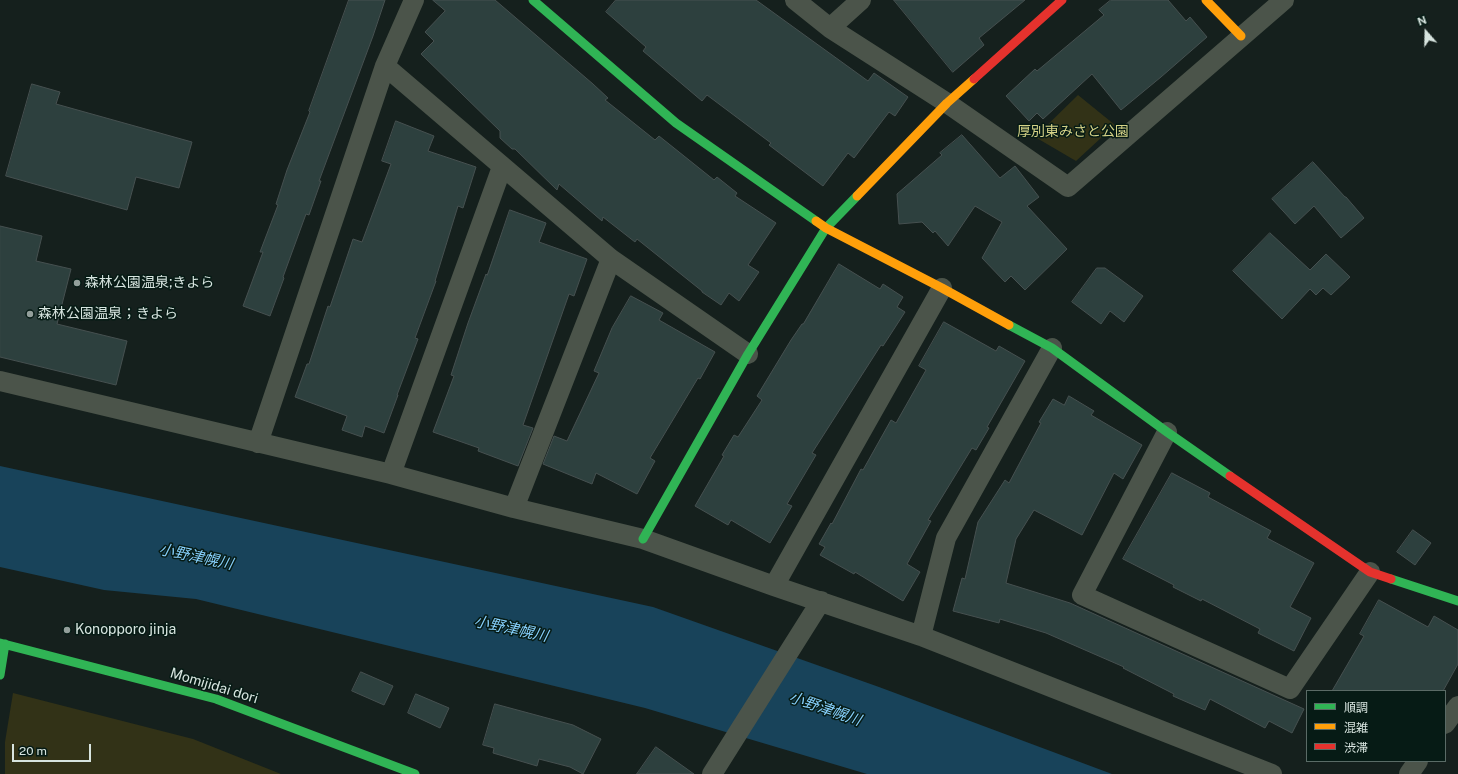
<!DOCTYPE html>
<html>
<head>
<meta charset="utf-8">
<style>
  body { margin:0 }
  #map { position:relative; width:1458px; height:774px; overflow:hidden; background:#15201d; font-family:"Public Sans","Noto Sans JP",sans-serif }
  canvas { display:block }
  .legend { position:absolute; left:1306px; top:690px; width:140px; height:72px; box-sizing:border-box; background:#061b15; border:1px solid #5a6b66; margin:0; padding:5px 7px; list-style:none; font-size:12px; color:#d7e4df }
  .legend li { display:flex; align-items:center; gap:8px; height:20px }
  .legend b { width:20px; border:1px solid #5a6b66 }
  .north { position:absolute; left:1406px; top:12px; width:40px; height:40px; -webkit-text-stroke:3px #061b15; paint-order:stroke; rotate:340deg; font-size:11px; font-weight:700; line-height:16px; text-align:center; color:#d7e4df }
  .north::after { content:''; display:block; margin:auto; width:14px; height:18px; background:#d7e4df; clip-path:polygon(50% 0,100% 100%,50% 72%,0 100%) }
  .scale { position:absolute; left:12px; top:744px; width:79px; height:18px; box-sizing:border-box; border:2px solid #d7e4df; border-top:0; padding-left:5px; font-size:12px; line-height:14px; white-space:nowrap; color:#d7e4df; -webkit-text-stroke:3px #061b15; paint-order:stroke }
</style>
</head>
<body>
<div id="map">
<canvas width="1458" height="774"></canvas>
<ul class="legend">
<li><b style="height:5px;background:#30b455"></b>順調</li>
<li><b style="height:5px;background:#ff9f0a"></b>混雑</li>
<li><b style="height:5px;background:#e5322d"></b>渋滞</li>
</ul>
<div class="north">N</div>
<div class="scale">20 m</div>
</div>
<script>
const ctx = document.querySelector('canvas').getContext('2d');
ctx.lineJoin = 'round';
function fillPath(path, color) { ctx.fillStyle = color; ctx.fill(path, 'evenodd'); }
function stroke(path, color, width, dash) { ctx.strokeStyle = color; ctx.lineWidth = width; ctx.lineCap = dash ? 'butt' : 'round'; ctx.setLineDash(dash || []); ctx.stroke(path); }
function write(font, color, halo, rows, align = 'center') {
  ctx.font = font + ' "Public Sans","Noto Sans JP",sans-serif'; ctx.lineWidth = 3; ctx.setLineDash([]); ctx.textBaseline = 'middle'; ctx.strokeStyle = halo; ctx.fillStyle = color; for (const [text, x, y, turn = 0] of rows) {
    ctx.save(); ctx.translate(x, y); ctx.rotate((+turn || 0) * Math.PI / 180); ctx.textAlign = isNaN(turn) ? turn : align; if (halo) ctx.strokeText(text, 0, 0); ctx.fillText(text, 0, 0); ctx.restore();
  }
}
const green = new Path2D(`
  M1078,95l37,30 -39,36 -41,-24z
  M13,693l180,46 88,35h-276v-32z`);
const water = new Path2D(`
  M0,466l653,141 226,80 233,87h-245l-222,-66 -449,-109 -92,-9 -104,-23z`);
const building = new Path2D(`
  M349,0h36l-12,36 -54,145h2l-12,34 -3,-1 -23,63 1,1 -14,38 -27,-10 20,-54h-3l18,-47 -2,-1 11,-34 23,-58 -1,-1z
  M433,0h62l98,84 15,14 -3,2 50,40 4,-4 55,44 3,-3 20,16 -2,3 41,27 -28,42 11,7 -20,29 -10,-8 -8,12 -19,-13v-1l-65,-52 -2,3 -32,-25 -1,4 -43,-37 -2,6 -42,-41h-3l-12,-11v-7l-79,-77 13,-13 -9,-9 20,-21z
  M616,0h140l112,81 6,-8 34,24 -13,19 -6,-4 -35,46 -6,-5 -25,33 -54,-41 2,-2 -64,-48 -5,6 -59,-50 3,-4 -40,-35z
  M894,0h131l-46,38 5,7 -31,27z
  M1111,0h57l18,21 4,-4 17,20 -46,40 -40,33 -29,-36 -49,45 -6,-6 -8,8 -23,-25 29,-27 2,2 67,-56 -5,-5z
  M32,84l28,8 -4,12 136,38 -13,46 -43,-11 -9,33 -121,-34z
  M396,121l38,15 -6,15 48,16 -13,41 -5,-2 -23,75h1l-21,57 3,1 -21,56h1l-14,38 -19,-7 -3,11 -20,-7 5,-14 -52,-19 12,-33h2l19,-58 2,1 23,-68 9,3 29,-78 -9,-3z
  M962,135l38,43 15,-12 24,31 -12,9 40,43 -42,41 -14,-14 -6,6 -23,-24 20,-36 -27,-16 -27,40 -13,-15 -2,2 -11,-11 -23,2 -2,-30 45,-39 -2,-2z
  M1313,162l32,35h1l18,21 -23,20 -27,-32 -19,18 -23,-25z
  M510,210l36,13 -7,19 48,17 -13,37 -5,-2 -46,131 10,3 -15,38 -40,-15 1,-3 -46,-16 21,-56 -3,-1 17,-52 18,-49 1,1z
  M0,226l42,10 -6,25 35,8 -14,55 70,17 -11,44 -116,-28z
  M1270,233l40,37 16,-16 24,23 -19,18 -8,-7 -7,7 -6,-6 -28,30 -49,-48z
  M839,264l41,25 3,-5 20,13 -6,10 8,5 -22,34 -2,-1 -69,108 4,2 -29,49 5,2 -22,37 -39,-23 -3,5 -33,-19 29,-50 -2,-1 12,-20 4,2 24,-37 -5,-4 34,-56 11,-16h1z
  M1097,268h8l38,28 -19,26 -14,-11 -9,13 -29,-22z
  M631,296l32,17 -4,7 56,32 -15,27 -2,-1 -48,80 5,3 -18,33 -41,-21 -4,11 -49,-20 11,-28 13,5 32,-68 -5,-2 18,-43z
  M944,322l52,29 3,-5 26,15 -38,66 2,1 -13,22 -4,-2 -44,72 3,1 -24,43 13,8 -17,29 -48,-29 -1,2 -34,-19 5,-8 -6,-3 12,-21 1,1 29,-55 2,1 28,-50 5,3 30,-53 -7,-4z
  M1069,396l25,15 -3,4 51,30 -19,34 -9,-6 -32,62 -48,-25 -18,29 -10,44 64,20 234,106 -12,24 -23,-12 -4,7 -55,-29 -5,11 -32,-14 1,-2 -51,-26 1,-1 -78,-34 -46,-14 -1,4 -46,-12 9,-33 3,1 13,-57 27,-42 4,3 32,-60 -2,-1 14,-23 11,6z
  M1172,473l38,20 -2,4 63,34 -4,7 47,25 -24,44 21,11 -17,33 -36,-18 2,-4 -58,-30 -1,2 -28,-14 1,-2 -51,-26z
  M1413,530l18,13 -16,22 -18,-13z
  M1379,600l49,27 6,-11 24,14v34l-15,27h-111l32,-55 -4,-2z
  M361,672l32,14 -9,19 -32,-14z
  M416,694l33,14 -9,20 -32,-15z
  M495,704l78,21 28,14 -18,35 -13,-7 -31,-8 -2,7 -44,-13 1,-5 -11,-3z
  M656,747l38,27h-57z`);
const street = new Path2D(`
  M795,0l35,28 117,75 121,84 216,-187
  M830,28l31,-28
  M385,66l226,193 137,95
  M0,381l391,93 123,34 129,31 131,47 147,50 351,138
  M1167,432l-85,163 208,94 80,-117
  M258,443l127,-377 29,-66
  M391,474l111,-307
  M514,508l97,-249
  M774,586l168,-298
  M921,636l25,-98 106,-190
  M1445,724l13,-18
  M712,774l109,-173
  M1409,774l9,-13`);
const fast = new Path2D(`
  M533,0l143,123 140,98
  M1009,325l43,23 115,84 63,44
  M643,539l105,-185 78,-126 31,-32
  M1391,579l67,22
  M0,643l216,56 199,75
  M0,675l5,-31`);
const slow = new Path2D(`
  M1206,0l35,36
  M857,196l90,-93 27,-24
  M816,221l10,7 116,60 67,37`);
const jam = new Path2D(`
  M974,79l88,-79
  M1230,476l140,96 21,7`);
const markers = [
  [77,283,4,"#939f9b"],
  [30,314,4,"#939f9b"],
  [67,630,4,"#939f9b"]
];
const parkNames = [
  ["厚別東みさと公園",1073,132]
];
const poiNames = [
  ["森林公園温泉;きよら",85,283],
  ["森林公園温泉；きよら",38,314],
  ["Konopporo jinja",75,630]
];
const streetNames = [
  ["Momijidai dori",214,686,17]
];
const waterNames = [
  ["小野津幌川",196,557,12],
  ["小野津幌川",511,629,12],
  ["小野津幌川",825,709,19]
];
fillPath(green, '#323217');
fillPath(water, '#18435a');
fillPath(building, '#2d403e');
stroke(building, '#465050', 1);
stroke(street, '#4b544a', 20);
stroke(fast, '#30b455', 9);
stroke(slow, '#ff9f0a', 9);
stroke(jam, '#e5322d', 9);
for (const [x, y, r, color] of markers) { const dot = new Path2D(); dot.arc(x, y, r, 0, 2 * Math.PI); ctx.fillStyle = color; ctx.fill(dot); stroke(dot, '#061b15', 1.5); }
write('14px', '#d5d287', '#061b15', parkNames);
write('14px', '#d7e4df', '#061b15', poiNames, 'left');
write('14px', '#d7e4df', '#061b15', streetNames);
write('italic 15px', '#86cffb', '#061b15', waterNames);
</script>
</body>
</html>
